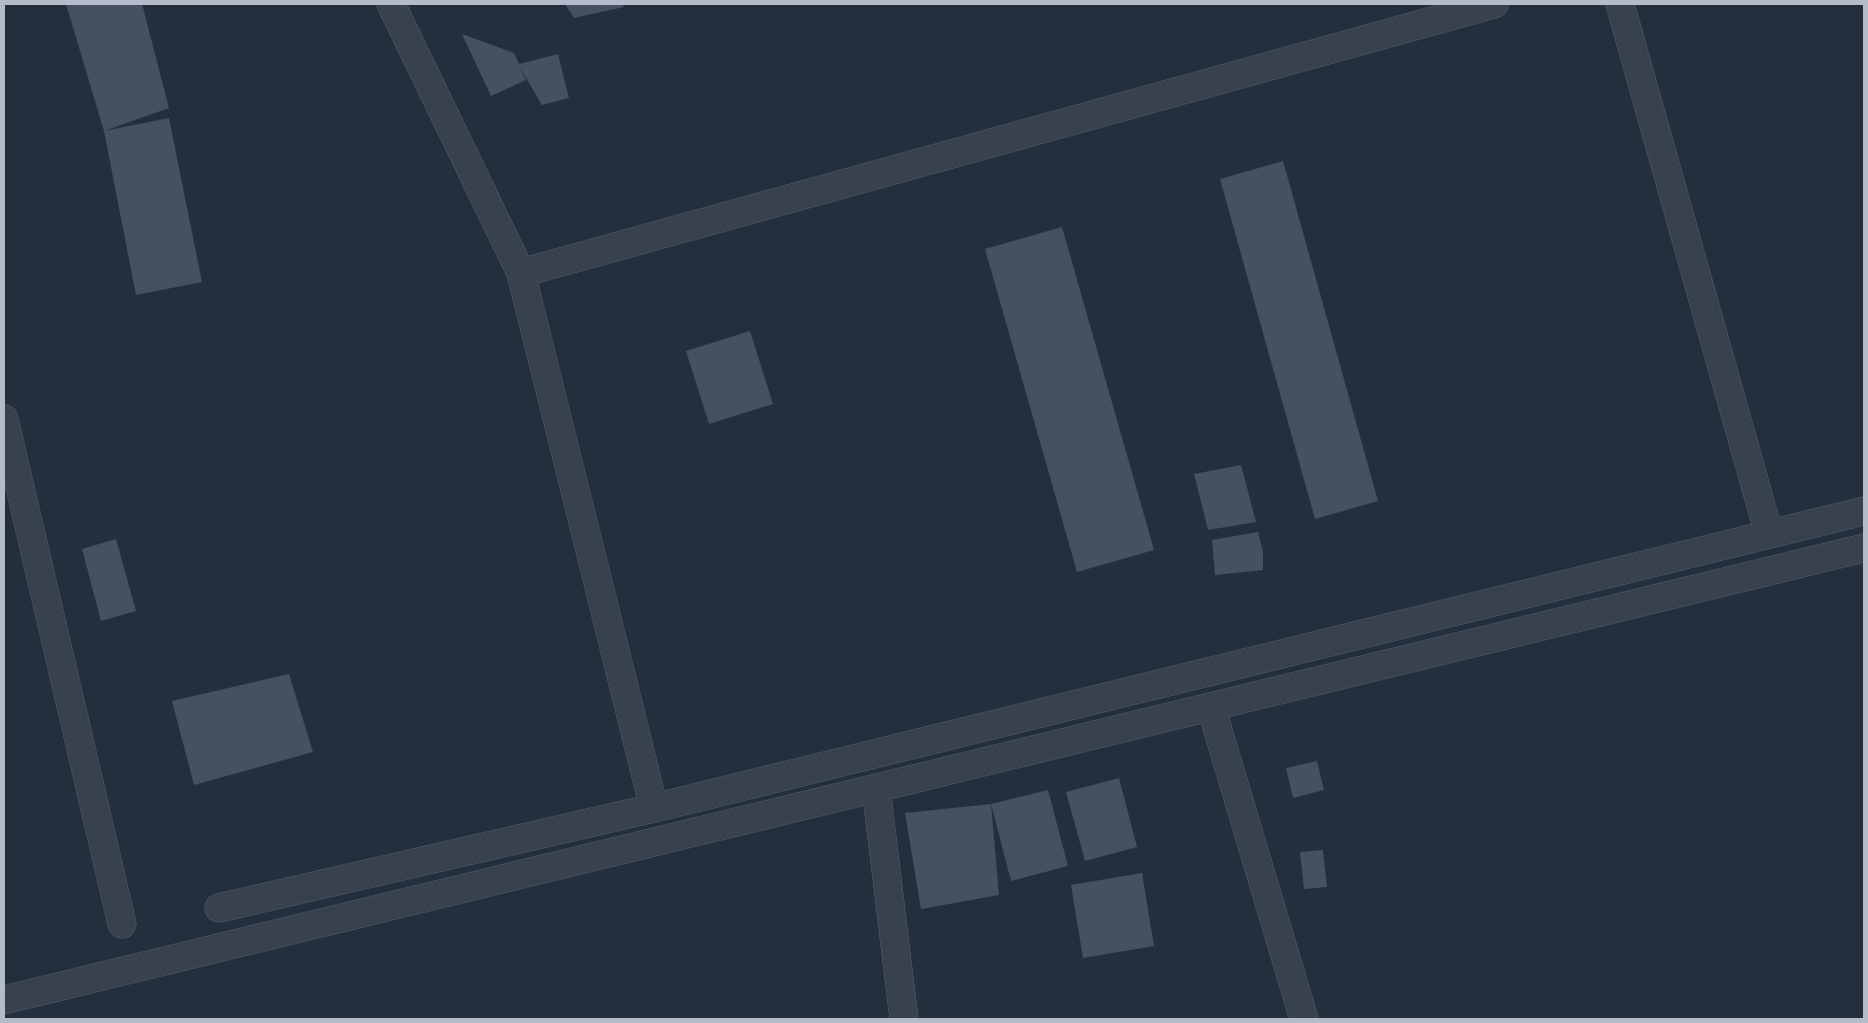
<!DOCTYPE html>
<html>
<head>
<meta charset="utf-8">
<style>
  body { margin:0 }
  #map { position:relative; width:1868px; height:1023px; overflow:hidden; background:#242f3e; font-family:"Space Grotesk",sans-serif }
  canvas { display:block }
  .frame { position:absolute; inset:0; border:5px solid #b4bcc9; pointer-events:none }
</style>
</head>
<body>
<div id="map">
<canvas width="1868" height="1023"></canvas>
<div class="frame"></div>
</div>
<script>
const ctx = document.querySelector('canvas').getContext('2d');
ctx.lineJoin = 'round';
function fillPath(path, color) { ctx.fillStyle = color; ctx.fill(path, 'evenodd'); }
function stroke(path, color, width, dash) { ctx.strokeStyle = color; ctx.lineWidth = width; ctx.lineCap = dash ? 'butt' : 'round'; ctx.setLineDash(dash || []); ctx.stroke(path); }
const building = new Path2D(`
  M66,4h76l27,104 -65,23z
  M565,4h57l2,3 -50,11z
  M462,34l52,19 5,11 39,-10 11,44 -27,7 -23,-39 7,14 -35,16z
  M169,118l33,164 -66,13 -32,-164z
  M1283,161l95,340 -63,18 -95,-340z
  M1062,227l92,323 -77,22 -92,-323z
  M750,331l23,73 -64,20 -23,-73z
  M1241,465l15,57 -48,8 -14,-56z
  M1258,532l5,20v18l-48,5 -3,-35z
  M116,539l20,72 -35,10 -19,-72z
  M289,674l24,78 -119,33 -22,-84z
  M1317,761l7,29 -31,8 -7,-30z
  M1119,778l18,69 -52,14 -19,-69z
  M1048,790l20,76 -57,15 -20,-77z
  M991,804l8,91 -78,14 -16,-96z
  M1323,850l4,37 -23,2 -4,-37z
  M1142,873l12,73 -71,12 -12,-73z`);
const minor = new Path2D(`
  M391,4l130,269 133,535
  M1620,4l149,530
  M521,273l973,-269
  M4,419l118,505
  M1211,707l93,312
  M876,788l28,231
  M219,908l435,-100 1210,-297
  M4,1000l1860,-452`);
fillPath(building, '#455162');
stroke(minor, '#565f6c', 29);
stroke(minor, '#38414e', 28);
</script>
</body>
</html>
